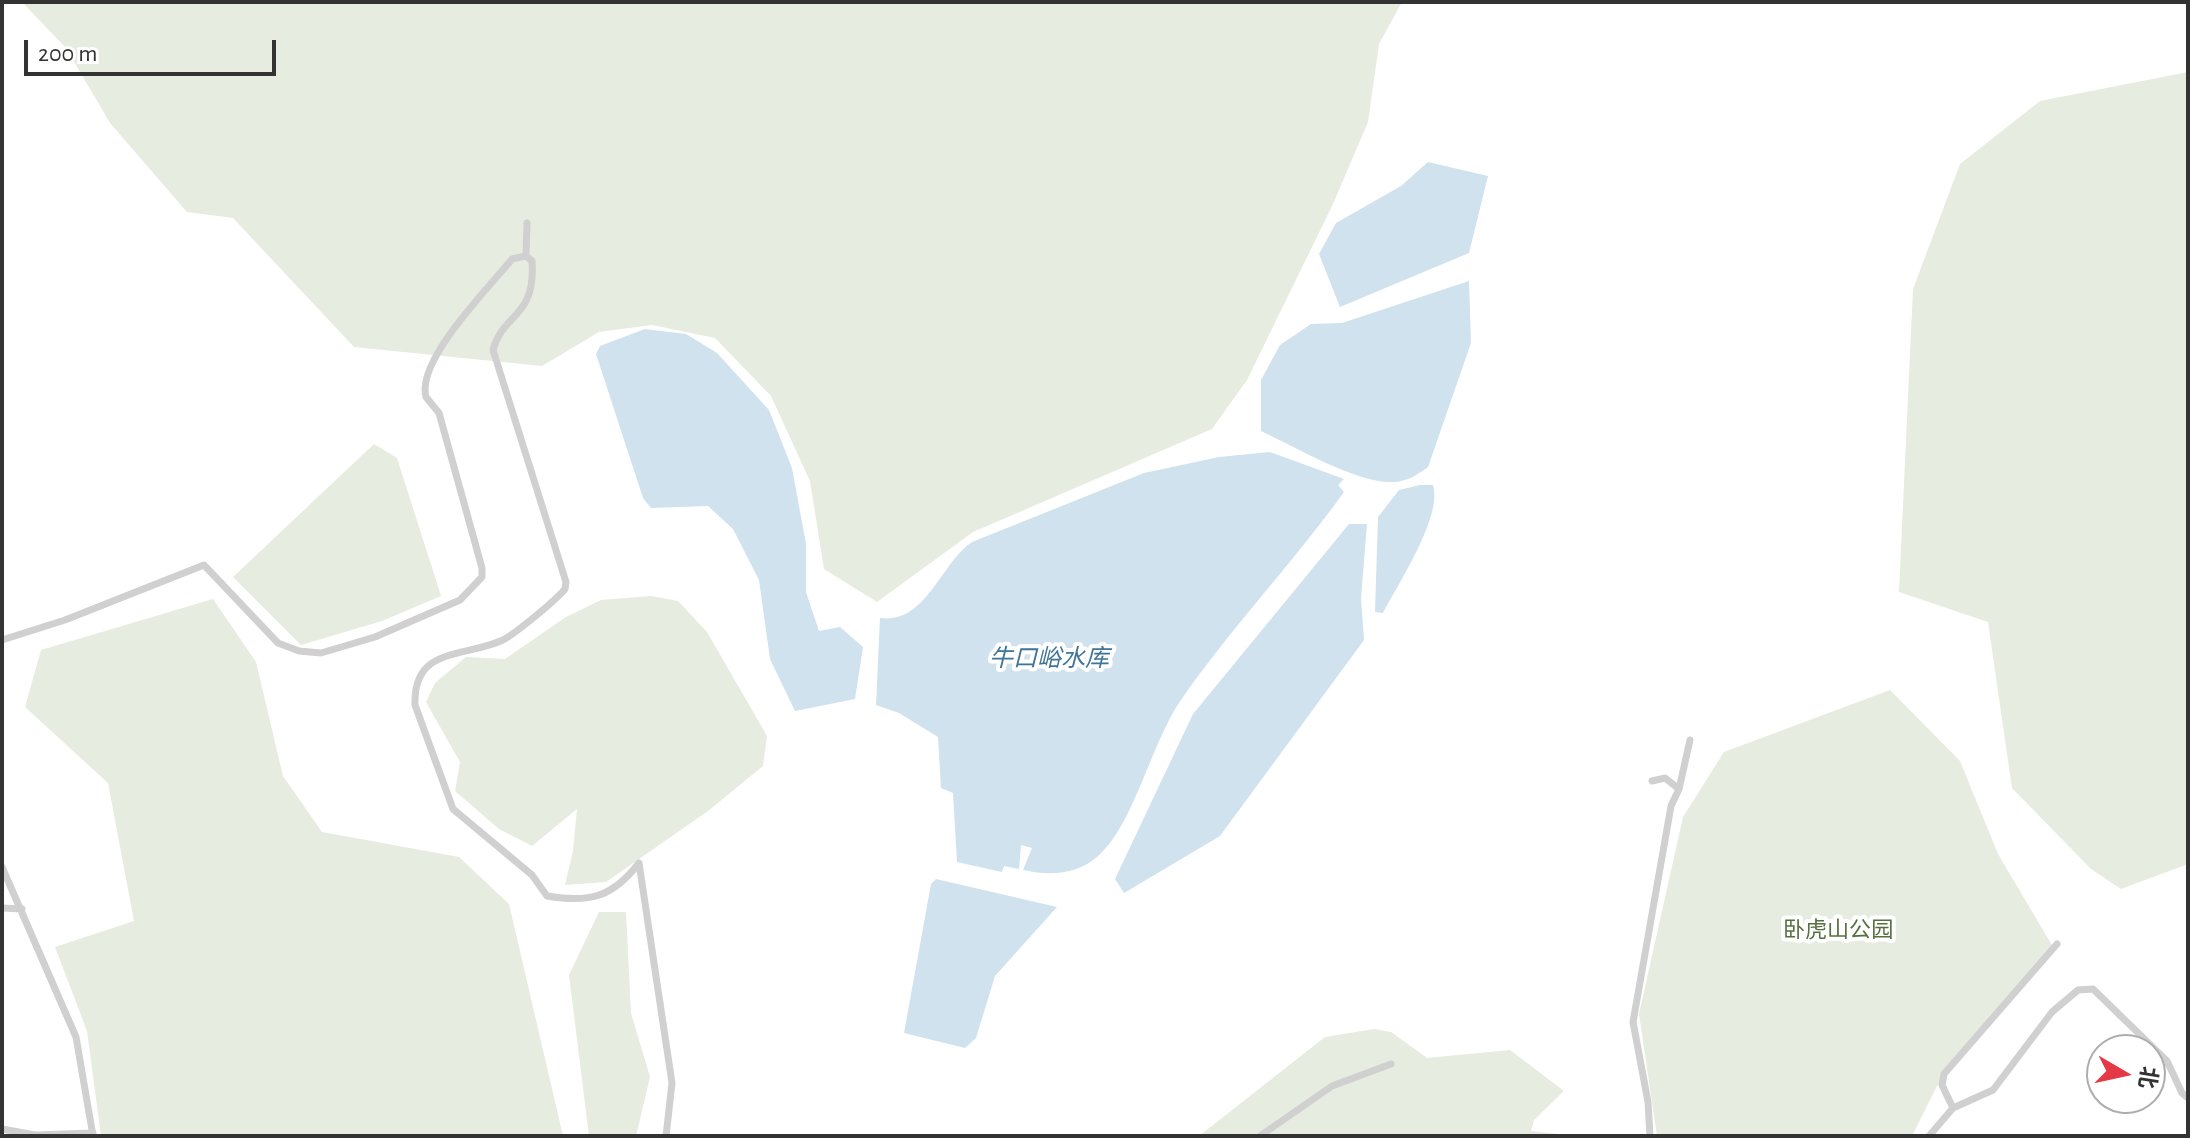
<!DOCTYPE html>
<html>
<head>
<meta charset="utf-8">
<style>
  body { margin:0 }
  #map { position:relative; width:2190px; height:1138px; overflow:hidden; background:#fff; font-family:"Alegreya Sans","Noto Sans SC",sans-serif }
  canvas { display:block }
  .frame { position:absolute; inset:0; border:4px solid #333; pointer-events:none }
  .north { position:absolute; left:2086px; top:1034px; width:80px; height:80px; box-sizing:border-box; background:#fff; border:2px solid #adadad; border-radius:50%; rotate:99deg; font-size:22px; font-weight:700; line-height:32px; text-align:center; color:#333 }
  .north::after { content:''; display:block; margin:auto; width:28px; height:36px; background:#e63946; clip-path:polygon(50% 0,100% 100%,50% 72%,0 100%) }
  .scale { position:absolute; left:24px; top:40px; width:252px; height:36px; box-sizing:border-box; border:4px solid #333; border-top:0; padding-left:10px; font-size:24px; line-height:28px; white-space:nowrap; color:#333; -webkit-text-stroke:6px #fff; paint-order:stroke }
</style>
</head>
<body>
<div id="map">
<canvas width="2190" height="1138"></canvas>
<div class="frame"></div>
<div class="north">北</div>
<div class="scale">200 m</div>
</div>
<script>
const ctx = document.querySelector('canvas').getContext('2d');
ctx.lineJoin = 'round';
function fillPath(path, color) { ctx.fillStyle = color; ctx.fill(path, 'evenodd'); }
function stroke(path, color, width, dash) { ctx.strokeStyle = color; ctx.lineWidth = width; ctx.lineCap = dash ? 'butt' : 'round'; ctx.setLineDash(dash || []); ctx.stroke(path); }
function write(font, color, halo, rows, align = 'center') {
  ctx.font = font + ' "Alegreya Sans","Noto Sans SC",sans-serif'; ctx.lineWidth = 8; ctx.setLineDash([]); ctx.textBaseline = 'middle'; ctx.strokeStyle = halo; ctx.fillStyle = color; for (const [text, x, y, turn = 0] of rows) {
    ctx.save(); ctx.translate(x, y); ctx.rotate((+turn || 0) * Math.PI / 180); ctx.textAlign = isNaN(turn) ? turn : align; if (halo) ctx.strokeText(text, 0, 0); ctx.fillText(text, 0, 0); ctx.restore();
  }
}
const green = new Path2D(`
  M22,2h1380l-23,42 -11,78 -35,82 -86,176 -35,49 -239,103 -96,70 -53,-33 -14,-88 -39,-85 -56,-58 -63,-13 -53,7 -57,34 -188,-19 -121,-129 -46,-6 -77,-89 -44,-75z
  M2188,72v792l-67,25 -30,-20 -79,-81 -24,-166 -89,-30 14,-303 47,-125 80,-63z
  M374,444l23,14 44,138 -59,25 -81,24 -68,-68z
  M651,596l27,5 29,31 60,104 -4,30 -55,45 -102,71 -41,3 8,-34 4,-42 -45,37 -33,-17 -44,-38 5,-29 -34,-60 9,-19 31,-26 39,2 61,-42 35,-17z
  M213,599l43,63 27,114 39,56 137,25 50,47 54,232h-462l-14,-105 -32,-84 79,-26 -26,-138 -83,-76 16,-57z
  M1890,690l70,71 38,93 55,93 -116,139 -25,50h-255l-18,-122 44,-197 41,-65z
  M599,912h27l5,101 19,64 -14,59h-47l-20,-161z
  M1374,1029l17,3 36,26 83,-8 54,41 -30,29 -3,11 44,5h-376l126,-99z`);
const water = new Path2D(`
  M1428,162l60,14 -19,77 -129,54 -21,-53 17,-31 65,-37z
  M1469,281l2,62 -43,124c-11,8 -20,14 -34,15 -37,2 -98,-35 -133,-51v-51l19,-35 31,-21 31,-1z
  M645,329l41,5 31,19 52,57 23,58 14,76v48l13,39 21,-4 23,20 -8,52 -60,12 -25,-52 -11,-79 -26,-51 -25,-23 -57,2 -8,-10 -47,-144 4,-8z
  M1270,452l74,27 -6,6 6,7c-52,72 -113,136 -163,208 -30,43 -47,125 -83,156 -21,19 -48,20 -75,14l9,-22 -11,-3 -2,24 -15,-3 -2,6 -45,-10 -4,-69 -12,-5 -3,-51 -39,-24 -23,-8 4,-87c46,6 60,-54 92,-76l172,-69 75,-16z
  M1420,485h13c10,31 -35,99 -50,128l-8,-1 3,-95 21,-27z
  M1349,524h18l-6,74 3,42 -144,196 -96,57 -9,-14 78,-165z
  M936,879l121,28 -62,69 -19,62 -11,10 -61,-15 27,-149z`);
const minor = new Path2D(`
  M526,256l1,-33
  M2,640l63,-20 139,-55 74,78 21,8 22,2 54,-16 85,-37 22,-23v-9l-43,-155 -13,-16c-10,-37 63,-109 86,-138l14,-3 6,5c4,58 -29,51 -39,89l73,232 -1,7c-10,12 -49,44 -62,51 -39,18 -90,6 -88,65l38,104 79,66 15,21c42,7 65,2 92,-33l33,220 -6,53
  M1652,781l13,-3 14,11
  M2,867l74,170 17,99
  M2,908l20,1
  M1953,1108l40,-18 59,-78 26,-22 15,-1 74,72 15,32 6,5
  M2,1129l33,6 58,-2
  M1260,1136l72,-50 59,-22
  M1650,1136l-2,-34 -15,-80 38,-216 8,-17 11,-49
  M1929,1136l24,-28 -11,-23 2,-11 113,-130`);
const parkNames = [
  ["卧虎山公园",1838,930]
];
const waterNames = [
  ["牛口峪水库",1049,659]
];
fillPath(green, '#e6ecdf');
fillPath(water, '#cfe2ee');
stroke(minor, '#d0d0d0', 7);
write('22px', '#56703f', '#fff', parkNames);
write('italic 24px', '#3f7597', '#fff', waterNames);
</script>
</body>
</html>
